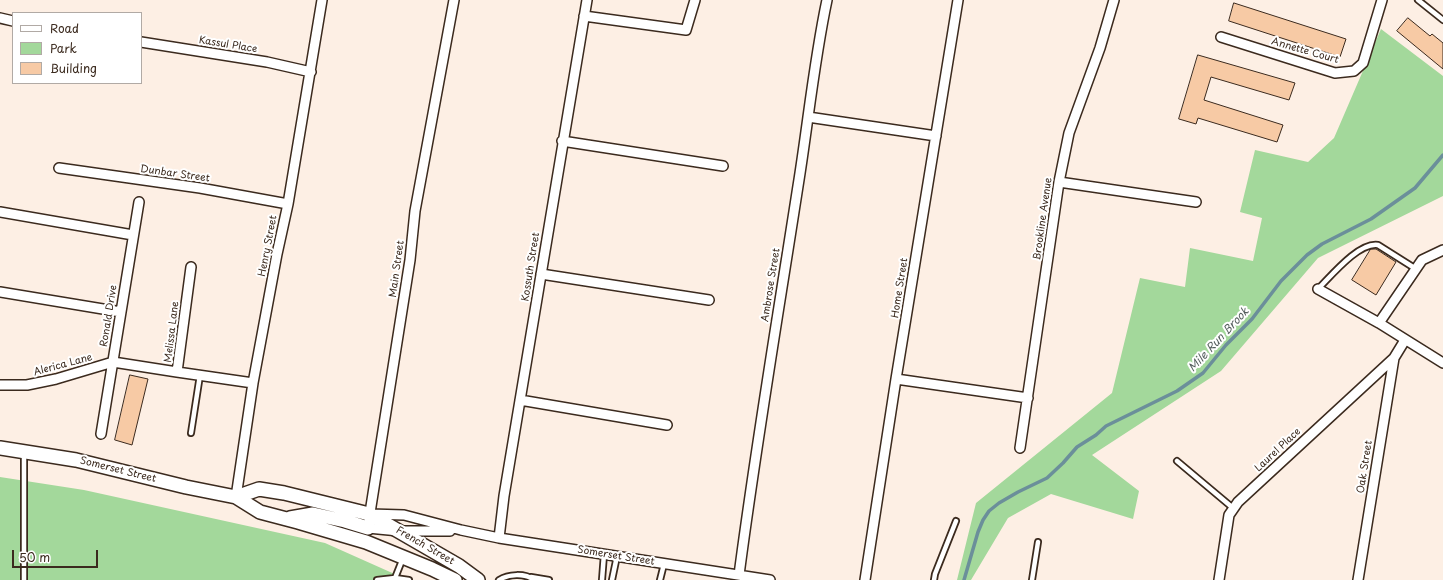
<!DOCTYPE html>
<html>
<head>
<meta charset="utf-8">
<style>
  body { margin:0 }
  #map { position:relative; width:1443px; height:580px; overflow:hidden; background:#fdefe4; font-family:"Playpen Sans",sans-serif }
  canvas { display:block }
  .legend { position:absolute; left:12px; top:12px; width:130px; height:72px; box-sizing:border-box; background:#fff; border:1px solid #b1aaa5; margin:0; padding:5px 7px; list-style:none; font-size:12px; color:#3b2a1e }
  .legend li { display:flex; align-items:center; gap:8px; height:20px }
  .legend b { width:20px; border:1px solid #b1aaa5 }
  .scale { position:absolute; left:12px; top:550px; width:86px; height:18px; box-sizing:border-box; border:2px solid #3b2a1e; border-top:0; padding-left:5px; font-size:12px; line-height:14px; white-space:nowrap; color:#3b2a1e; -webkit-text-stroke:3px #fff; paint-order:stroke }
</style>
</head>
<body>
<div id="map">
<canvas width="1443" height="580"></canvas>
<ul class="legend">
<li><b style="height:5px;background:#fff"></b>Road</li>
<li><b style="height:11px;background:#a3d89b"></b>Park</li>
<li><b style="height:11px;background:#f7caa5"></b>Building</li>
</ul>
<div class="scale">50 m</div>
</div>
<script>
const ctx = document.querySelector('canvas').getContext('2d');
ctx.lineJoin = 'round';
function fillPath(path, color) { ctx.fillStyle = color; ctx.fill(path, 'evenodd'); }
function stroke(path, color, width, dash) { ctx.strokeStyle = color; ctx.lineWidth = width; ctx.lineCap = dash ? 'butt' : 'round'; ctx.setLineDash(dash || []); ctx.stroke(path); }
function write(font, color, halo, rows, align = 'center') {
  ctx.font = font + ' "Playpen Sans",sans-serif'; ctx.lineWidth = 4; ctx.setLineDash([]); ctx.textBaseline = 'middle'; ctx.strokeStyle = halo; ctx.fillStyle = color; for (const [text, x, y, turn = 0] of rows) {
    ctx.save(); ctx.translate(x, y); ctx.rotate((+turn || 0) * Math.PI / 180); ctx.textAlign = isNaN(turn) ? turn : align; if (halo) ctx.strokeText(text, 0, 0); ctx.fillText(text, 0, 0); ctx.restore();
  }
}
const green = new Path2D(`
  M1381,29l62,47v120l-125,62 -97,113 -129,84 47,36 -6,28 -82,-25 -43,24 -37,62h-14l19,-77 136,-110 28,-115 45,9 5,-39 63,13 9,-43 -22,-6 15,-62 53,12 26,-24z
  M0,477l84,13 241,53 83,37h-408z`);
const stream = new Path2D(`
  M964,580l14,-48 5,-12 6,-9 10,-8 19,-11 29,-14 16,-15 14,-16 19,-12 10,-9 71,-35 26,-18 23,-28 26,-26 29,-38 26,-26 15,-11 49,-25 44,-31 28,-33`);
const building = new Path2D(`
  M1234,3l112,36 -6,18 -111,-36z
  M1408,18l22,18 2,-2 11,9v26l-46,-38z
  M1198,55l97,28 -6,17 -78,-23 -7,23 79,25 -6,17 -79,-24 -2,6 -17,-5z
  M1371,249h5l20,13 -20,33 -24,-15z
  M130,375l18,4 -16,66 -17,-5z`);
const service = new Path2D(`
  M1418,0l25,20
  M1318,289c14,-14 41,-47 60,-44l38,24
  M191,433l9,-58
  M1177,461l56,47
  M531,577l18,3
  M24,580v-126
  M377,580l18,-2 8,-20
  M394,580l1,-2 14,2
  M499,580c9,-6 26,-7 35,0
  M602,580l2,-26
  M612,580l5,-24
  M660,580l4,-16
  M934,580l1,-6 21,-53
  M1032,580l6,-38`);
const minor = new Path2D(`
  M584,16l102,14 9,-30
  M0,18l13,3
  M1221,37l114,36 19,-2 9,-8 19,-63
  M141,42l126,20 44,10
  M808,117l128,19
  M562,141l161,25
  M59,168l141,20 88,16
  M1059,182l137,20
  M0,212l133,23
  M191,267l-14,105 76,11
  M541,274l168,26
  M1318,289l61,34 64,40
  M0,292l121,20
  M1379,323l43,-63 21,-10
  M896,379l132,19
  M0,385h27l29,-6 57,-17 64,10
  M520,400l147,25
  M101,434l38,-232
  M1020,448l39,-266 10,-49 31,-85 14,-48
  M236,497l17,-114 24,-129 11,-50 34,-204
  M370,514l34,1 57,15 38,8 271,42
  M369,519l41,-259 5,-49 39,-211
  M368,528l31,3h51
  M499,538l5,-42 83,-496
  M739,575c17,-130 39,-260 59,-389 10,-62 16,-125 29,-186
  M865,580l31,-201 62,-379
  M1219,580l10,-65 9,-13 156,-144 11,-18
  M1358,580l36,-222`);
const secondary = new Path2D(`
  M0,448l76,12 110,27 50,10 24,15 38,10 68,20 66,27 23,11
  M236,497l23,-8 25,4 85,21 90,52 19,14
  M290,518l23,-4 32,7 23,7`);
const streetNames = [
  ["Kassul Place",228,45,9],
  ["Annette Court",1305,51,16],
  ["Dunbar Street",175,174,8],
  ["Brookline Avenue",1043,219,-82],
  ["Henry Street",268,246,-79],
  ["Kossuth Street",531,267,-81],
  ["Main Street",397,269,-82],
  ["Ambrose Street",771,285,-81],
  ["Home Street",900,288,-81],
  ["Ronald Drive",109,316,-81],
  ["Melissa Lane",172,332,-83],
  ["Alerica Lane",63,365,-15],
  ["Laurel Place",1278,450,-43],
  ["Oak Street",1365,467,-81],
  ["Somerset Street",118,470,14],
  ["French Street",425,546,30],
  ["Somerset Street",616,556,9]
];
const waterNames = [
  ["Mile Run Brook",1219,340,-47]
];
fillPath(green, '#a3d89b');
stroke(stream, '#6b8f9a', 3.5);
fillPath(building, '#f7caa5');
stroke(building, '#3b2a1e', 1);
stroke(service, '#3b2a1e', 8);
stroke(minor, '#3b2a1e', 12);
stroke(secondary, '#3b2a1e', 16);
stroke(service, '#fff', 4.5);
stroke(minor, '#fff', 9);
stroke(secondary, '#fff', 13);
write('10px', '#3b2a1e', '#fff', streetNames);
write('italic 11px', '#535c5c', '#fff', waterNames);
</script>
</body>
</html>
